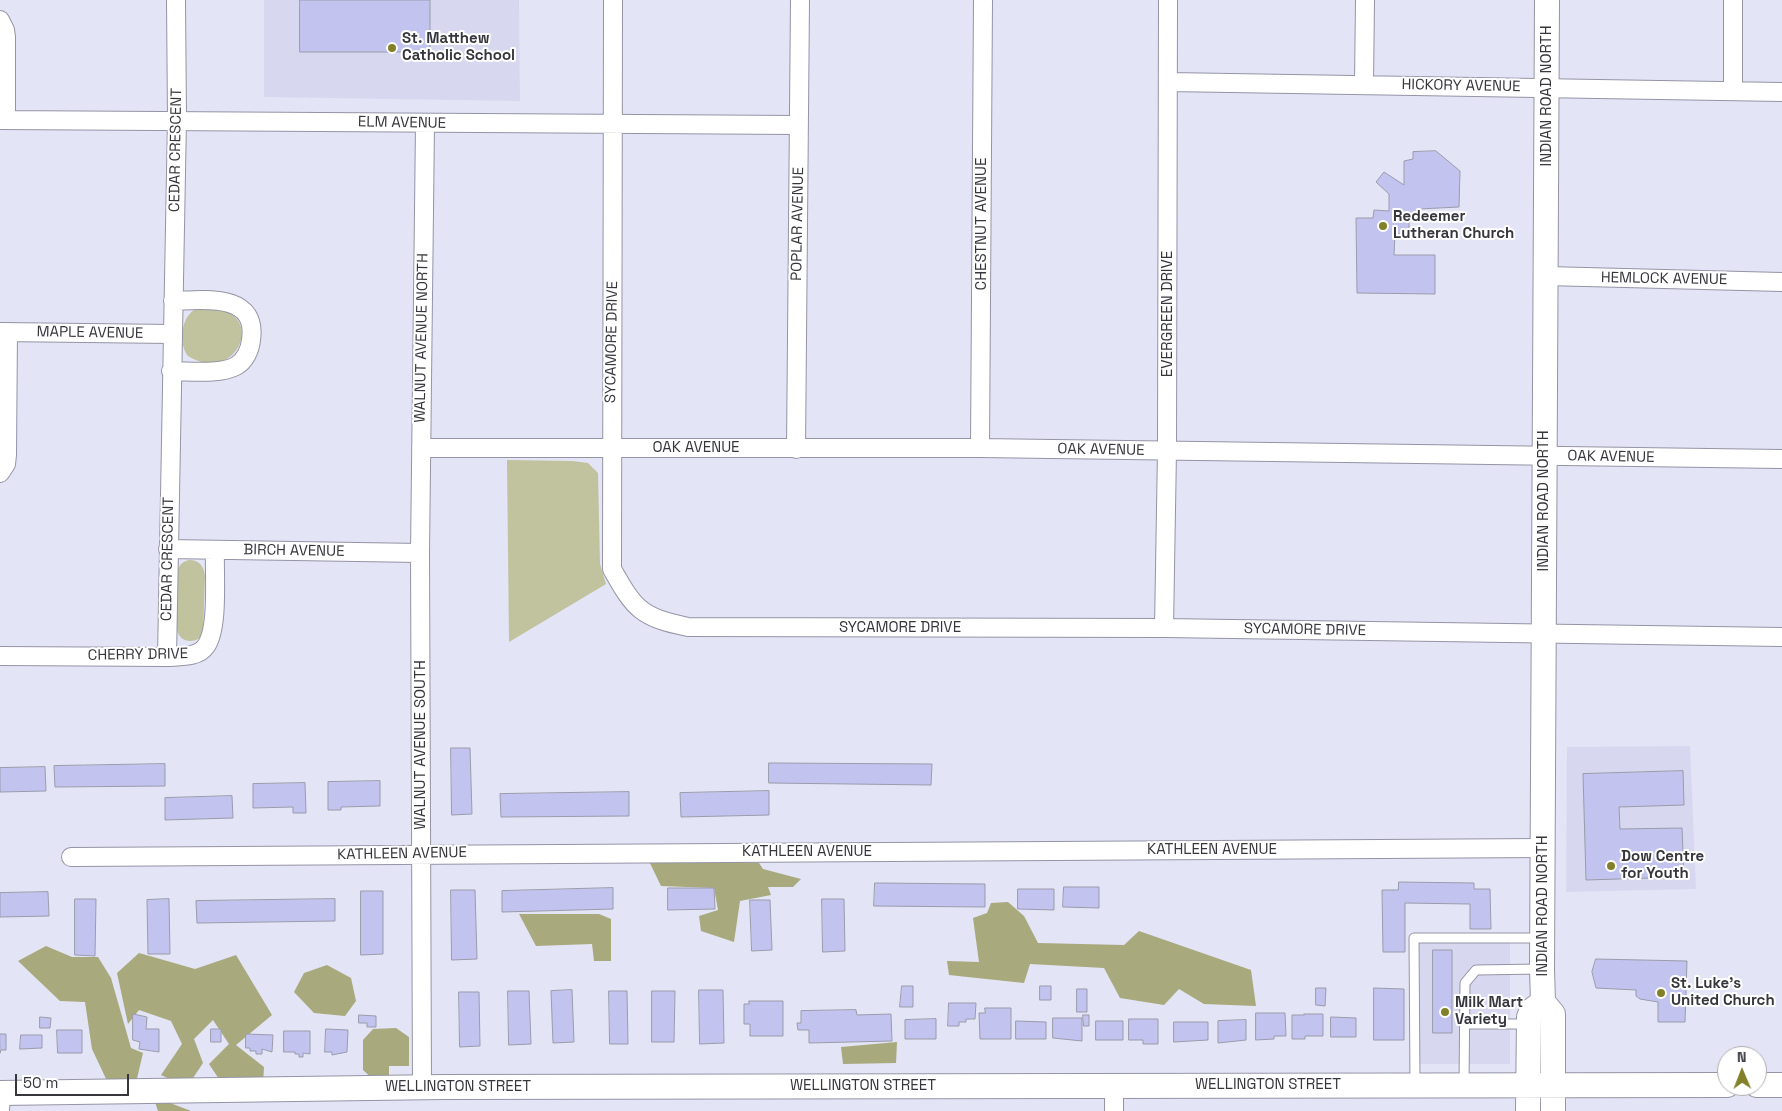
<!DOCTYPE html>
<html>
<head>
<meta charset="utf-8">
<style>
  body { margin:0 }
  #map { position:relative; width:1782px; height:1111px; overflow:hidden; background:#e3e4f5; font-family:"Space Grotesk",sans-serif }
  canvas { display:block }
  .north { position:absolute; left:1717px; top:1046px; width:50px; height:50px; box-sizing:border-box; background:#fff; border:1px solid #afafb1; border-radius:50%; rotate:359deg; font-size:14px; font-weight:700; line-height:20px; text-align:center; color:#36363d }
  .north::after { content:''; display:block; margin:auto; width:18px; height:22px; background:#828029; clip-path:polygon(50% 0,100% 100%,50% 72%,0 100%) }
  .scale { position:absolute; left:15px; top:1074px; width:114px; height:22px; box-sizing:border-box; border:2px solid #36363d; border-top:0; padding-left:6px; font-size:15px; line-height:18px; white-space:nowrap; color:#36363d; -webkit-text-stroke:4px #fff; paint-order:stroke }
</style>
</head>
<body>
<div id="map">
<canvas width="1782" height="1111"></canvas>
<div class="north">N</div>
<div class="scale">50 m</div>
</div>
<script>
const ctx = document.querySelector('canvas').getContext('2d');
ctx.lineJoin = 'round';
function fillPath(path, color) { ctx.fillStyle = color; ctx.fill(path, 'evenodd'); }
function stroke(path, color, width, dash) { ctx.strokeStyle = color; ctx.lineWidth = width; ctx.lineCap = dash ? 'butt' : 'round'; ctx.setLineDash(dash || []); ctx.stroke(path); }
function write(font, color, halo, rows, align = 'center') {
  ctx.font = font + ' "Space Grotesk",sans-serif'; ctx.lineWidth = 4; ctx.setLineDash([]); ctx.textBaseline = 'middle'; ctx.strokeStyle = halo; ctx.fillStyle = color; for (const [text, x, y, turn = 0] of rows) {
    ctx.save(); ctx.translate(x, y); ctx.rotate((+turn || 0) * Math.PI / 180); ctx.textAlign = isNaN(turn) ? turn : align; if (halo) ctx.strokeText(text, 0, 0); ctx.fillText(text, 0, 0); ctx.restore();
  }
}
const built = new Path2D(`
  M264,0h255l1,101 -256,-4z
  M1690,746l6,143 -130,3 1,-145z
  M1417,939h93v125h-94z`);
const green = new Path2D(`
  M196,309c77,-10 45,80 -8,47 -10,-12 -7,-40 8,-47z
  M507,460l65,1 16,2 10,10 2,91 6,20 -97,58z
  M189,560c10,0 15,6 16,16l-2,57c-3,5 -6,8 -13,8 -5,0 -10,-3 -12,-8 -4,-9 -3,-55 0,-64 2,-5 6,-8 11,-9z`);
const forest = new Path2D(`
  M647,857l112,6 4,6 38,10 -8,8h-25l3,8 -31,6 -6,41 -33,-11 -2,-15 19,-6 -4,-22 -53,-2z
  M1008,902l16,14 14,27 86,2 15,-14 112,39 5,36 -52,-2 -25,-15 -15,16 -44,-7 -16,-30 -74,-4 -6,19 -75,-8 -2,-14 32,1 -6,-44 14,-5 4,-10z
  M519,914h80l12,5v42h-17l-2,-17 -56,2z
  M46,946l26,11h26l13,21 20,70 12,5 -8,34 -27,-4 -16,-34 -7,-47 -25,-1 -42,-40z
  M139,953l56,16 41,-14 36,60 -36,30 28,22 -1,17 -42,-2 -12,-18 20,-20 -16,-24 -19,19 9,24 -16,24 -26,-12 21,-31 -11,-23 -32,-11 -11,14 -11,-51z
  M327,965l24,13 5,23 -11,15 -31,-3 -20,-21 10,-19z
  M396,1028l13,9v29h-20v13l-13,3 -13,-12v-30l10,-11z
  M897,1042l-1,21 -53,1 -2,-17z
  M165,1101l26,10h-33l-3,-9z`);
const building = new Path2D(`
  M300,0h130v52h-130z
  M1436,151l24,20 -1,36 -40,2 -10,9v16h-14l-1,21h41v39l-78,-1 -1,-75h17l1,-8 15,1v-17l-13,-12 8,-10 20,13v-24l9,-2v-7z
  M451,748h19l2,66 -20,1z
  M769,763l163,1 -1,21 -162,-2z
  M165,764v22l-110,1 -1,-21z
  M45,767l1,24 -46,1v-24z
  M1683,771l1,34 -65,2 1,22 62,-1 2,49 -98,3 -3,-106z
  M380,781v25l-39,1v3h-13v-28z
  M305,783l1,30h-13v-6l-40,1v-24z
  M769,791v24l-88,2 -1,-24z
  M629,792v24l-128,1 -1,-23z
  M232,796l1,22 -68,2v-22z
  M1399,882l75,1v6h16l1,40h-21v-25l-65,-1v49h-22l-1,-62h16z
  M875,883l110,1v23l-111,-1z
  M1064,887h35v21l-36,-1z
  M613,888v21l-111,3v-21z
  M668,888h46l1,21 -47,1z
  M1018,889h36v21l-36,-1z
  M451,890h24l2,69 -25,1z
  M361,891h22v63l-22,1z
  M48,892l1,24 -49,1v-24z
  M75,899h21l-1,57 -20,-1z
  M169,899l1,55h-22l-1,-54z
  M335,899v22l-138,2 -1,-22z
  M822,899h22l1,52 -22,1z
  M750,900h20l2,50 -20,1z
  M1433,950h19v83h-19z
  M1596,959l91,2 -2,61h-27v-20l-18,-3 -4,-3v-6l-40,-2 -4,-16z
  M902,986h11v21h-13z
  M1040,986h11v14h-11z
  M1316,988h10l-1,18 -9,-1z
  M1374,988l30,1v51h-30z
  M1077,989h10v23h-10z
  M572,990l2,52 -21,1 -2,-52z
  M699,990h24l1,53 -24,1z
  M508,991h21l2,53 -22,1z
  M609,991h18l1,53h-18z
  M652,991h23l-1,51h-22z
  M459,992h20l1,54 -20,1z
  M749,1001h34v35h-33v-12h-6v-20h5z
  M949,1003h27l-1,16h-9v3h-7v4h-11z
  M985,1008h26v31h-31l-1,-26h6z
  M856,1010l1,5 34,-1 1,27 -83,2v-13h-11l-1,-7h4v-12z
  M1256,1013h29l1,23h-12v3l-18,1z
  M133,1014l14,3 -1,12h13v23l-20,-3 1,-7 -7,-2z
  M1304,1014h19v22h-18v3h-13v-24h12z
  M359,1015l17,1v11h-9v-4h-8z
  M1083,1015h6v11h-5z
  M40,1017l11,1 -1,10h-10z
  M1331,1017l25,1v19h-25z
  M1053,1018h29v23l-29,-3z
  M936,1019v20h-31v-19z
  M1129,1019h29v25h-15v-4h-14z
  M1246,1020v20l-28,3v-22z
  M1016,1021l30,1v17h-30z
  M1096,1021h27v19h-27z
  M1174,1022h34v18l-34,2z
  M211,1029h10v13h-10z
  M326,1029l22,1 -1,22 -15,3v-3h-7z
  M57,1030h25v23h-24z
  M284,1031h26v23l-7,-1v4h-4v-3h-4v-2h-11z
  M0,1034h6v16h-5l-1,3z
  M246,1034l27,1 -1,17 -10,-3v5h-6v-3h-6v-3h-4z
  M21,1035h21v13l-22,1z`);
const lane = new Path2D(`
  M1464,1024h65
  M1415,1084l-1,-146h126
  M1464,1085l1,-102 11,-13 65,-1`);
const street = new Path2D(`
  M613,0l-1,569c23,41 29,48 76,58l476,1 618,9
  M0,20l5,10 1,7v83
  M1169,82l613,10
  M1364,84l1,-84
  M1733,90v-90
  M0,120l798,5
  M1546,276l236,6
  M0,332l172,2
  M171,371c19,0 48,4 65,-5 9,-5 14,-16 15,-26 7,-48 -48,-40 -78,-39
  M421,448h559l802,11
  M980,448l3,-448
  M796,449l4,-449
  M0,473l6,-9 1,-9 1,-123
  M168,549l252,4
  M1164,628l3,-178 1,-450
  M0,656l167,1c12,-1 31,1 39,-11 13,-18 8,-73 9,-96
  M167,657l10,-538 -1,-119
  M71,857l1472,-9
  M1114,1085v26
  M422,1087l-2,-534 5,-429
  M0,1111l1,-18`);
const secondary = new Path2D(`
  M1547,0l-5,969 1,33 10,12v97
  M1757,1085h25
  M0,1093l444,-6 1283,-2
  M1528,1111l1,-94 3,-7 11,-8`);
const markers = [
  [392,48,5,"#828029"],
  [1383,226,5,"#828029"],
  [1611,866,5,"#828029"],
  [1661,993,5,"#828029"],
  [1445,1012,5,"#828029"]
];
const poiNames = [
  ["St. Matthew",402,39],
  ["Catholic School",402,56],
  ["Redeemer",1393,217],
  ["Lutheran Church",1393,234],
  ["Dow Centre",1621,857],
  ["for Youth",1621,874],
  ["St. Luke's",1671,984],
  ["United Church",1671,1001],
  ["Milk Mart",1455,1003],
  ["Variety",1455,1020]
];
const streetNames = [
  ["HICKORY AVENUE",1461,86,1],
  ["INDIAN ROAD NORTH",1547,96,-90],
  ["ELM AVENUE",402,123,1],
  ["CEDAR CRESCENT",176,150,-89],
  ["POPLAR AVENUE",798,224,-89],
  ["CHESTNUT AVENUE",982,224,-90],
  ["HEMLOCK AVENUE",1664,279,1],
  ["EVERGREEN DRIVE",1168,314,-90],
  ["MAPLE AVENUE",90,333,1],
  ["WALNUT AVENUE NORTH",422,338,-89],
  ["SYCAMORE DRIVE",612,342,-89],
  ["OAK AVENUE",696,448],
  ["OAK AVENUE",1101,450,1],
  ["OAK AVENUE",1611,457,1],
  ["INDIAN ROAD NORTH",1544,501,-90],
  ["BIRCH AVENUE",294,551,1],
  ["CEDAR CRESCENT",168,559,-89],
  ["SYCAMORE DRIVE",900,628],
  ["SYCAMORE DRIVE",1305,630,1],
  ["CHERRY DRIVE",138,655,-1],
  ["WALNUT AVENUE SOUTH",421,745,-90],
  ["KATHLEEN AVENUE",1212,850],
  ["KATHLEEN AVENUE",807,852],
  ["KATHLEEN AVENUE",402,854,-1],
  ["INDIAN ROAD NORTH",1543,906,-90],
  ["WELLINGTON STREET",1268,1085],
  ["WELLINGTON STREET",863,1086],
  ["WELLINGTON STREET",458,1087]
];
fillPath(built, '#d7d8ef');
fillPath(green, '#c1c29e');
fillPath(forest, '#a8a97c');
fillPath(building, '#c2c4ef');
stroke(building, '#9a9bab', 1);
stroke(lane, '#9494a5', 11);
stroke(street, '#9494a5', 20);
stroke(secondary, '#9494a5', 26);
stroke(lane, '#fff', 9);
stroke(street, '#fff', 18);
stroke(secondary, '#fff', 24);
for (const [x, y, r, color] of markers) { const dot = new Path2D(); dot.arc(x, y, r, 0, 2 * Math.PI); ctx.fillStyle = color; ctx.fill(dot); stroke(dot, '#fff', 2); }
write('bold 15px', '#36363d', '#fff', poiNames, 'left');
write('15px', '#36363d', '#fff', streetNames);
</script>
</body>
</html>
